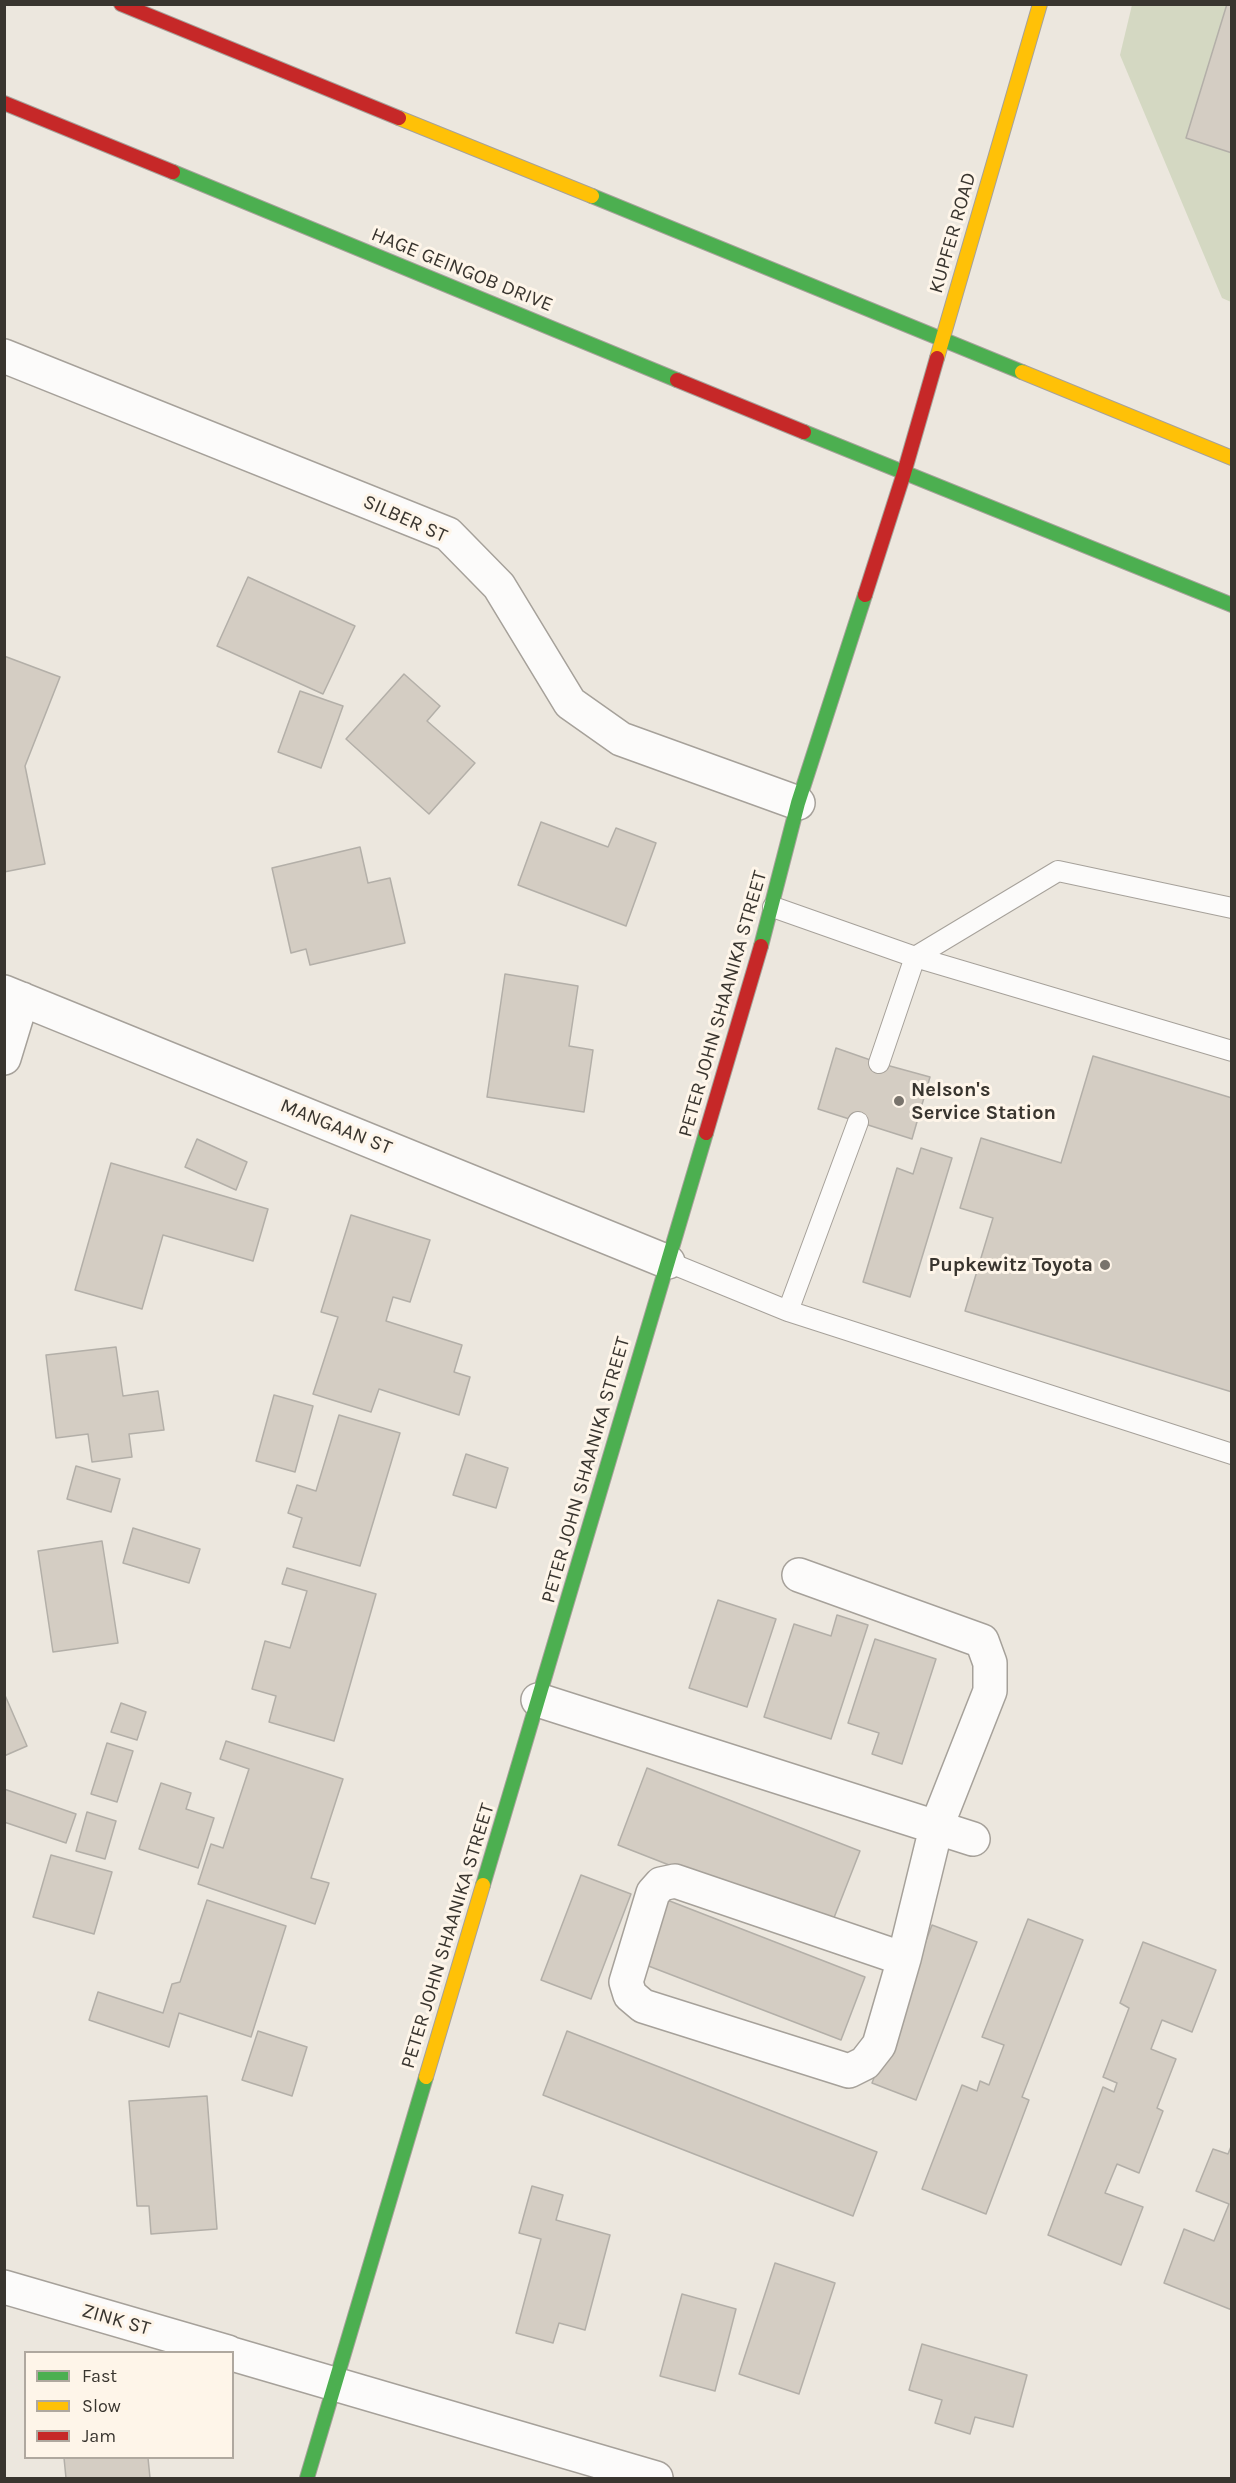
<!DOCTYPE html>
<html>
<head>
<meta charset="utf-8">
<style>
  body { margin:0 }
  #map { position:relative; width:1236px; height:2483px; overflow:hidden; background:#ece7de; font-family:Karla,sans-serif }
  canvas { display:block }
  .frame { position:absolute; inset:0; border:6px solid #39352f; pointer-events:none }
  .legend { position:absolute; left:24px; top:2351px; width:210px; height:108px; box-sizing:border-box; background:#fef5e9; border:2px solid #afa89f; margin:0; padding:8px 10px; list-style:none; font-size:18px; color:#39352f }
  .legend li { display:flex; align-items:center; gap:12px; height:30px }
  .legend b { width:30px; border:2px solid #afa89f }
</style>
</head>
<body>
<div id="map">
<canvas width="1236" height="2483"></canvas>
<div class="frame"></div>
<ul class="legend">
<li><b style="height:8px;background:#4caf50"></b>Fast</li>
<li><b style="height:8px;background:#ffc107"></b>Slow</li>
<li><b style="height:8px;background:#c62828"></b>Jam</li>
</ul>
</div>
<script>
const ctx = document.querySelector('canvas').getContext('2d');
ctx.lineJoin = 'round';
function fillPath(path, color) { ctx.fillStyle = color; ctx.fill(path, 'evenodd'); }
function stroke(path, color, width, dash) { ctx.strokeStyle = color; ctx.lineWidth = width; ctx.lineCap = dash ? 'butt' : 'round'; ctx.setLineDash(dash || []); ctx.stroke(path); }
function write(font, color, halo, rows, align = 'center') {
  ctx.font = font + ' Karla,sans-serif'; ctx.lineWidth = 6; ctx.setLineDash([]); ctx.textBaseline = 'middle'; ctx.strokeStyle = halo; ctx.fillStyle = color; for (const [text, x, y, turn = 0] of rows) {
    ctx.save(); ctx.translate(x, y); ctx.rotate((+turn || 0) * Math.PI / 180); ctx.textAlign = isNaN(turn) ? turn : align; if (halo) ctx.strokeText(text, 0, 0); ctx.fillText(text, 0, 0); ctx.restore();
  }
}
const green = new Path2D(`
  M1132,5h99v297l-9,-4 -102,-243z`);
const building = new Path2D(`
  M1227,4h5v149l-46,-15z
  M248,577l107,49 -32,68 -106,-48z
  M4,656l56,21 -35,89 20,98 -41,8z
  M404,674l36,32 -13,15 48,42 -46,51 -83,-75z
  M300,691l43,15 -22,62 -43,-16z
  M541,822l67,25 8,-19 40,15 -30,83 -108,-41z
  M360,847l8,36 22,-5 15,65 -95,22 -4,-16 -15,4 -19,-85z
  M505,974l73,12 -9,60 24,4 -9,62 -97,-15z
  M836,1048l43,15 51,14 -18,62 -94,-30z
  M1093,1056l139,42v294l-267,-81 28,-93 -33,-10 21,-70 80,25z
  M197,1139l50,23 -11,28 -51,-23z
  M921,1148l31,10 -42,139 -47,-15 34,-114 16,6z
  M111,1163l157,46 -15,52 -90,-26 -21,74 -67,-19z
  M351,1215l79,25 -20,62 -17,-5 -7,24 76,24 -8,27 16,5 -11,38 -80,-26 -8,23 -58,-18 25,-77 -17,-5z
  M116,1347l7,49 35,-5 6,39 -35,4 3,23 -40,5 -4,-28 -32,4 -10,-83z
  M274,1395l39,11 -18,66 -39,-11z
  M339,1415l61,18 -40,133 -67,-19 9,-29 -14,-5 9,-28 19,6z
  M466,1454l42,14 -12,40 -43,-13z
  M76,1466l44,13 -9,33 -44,-13z
  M133,1528l67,21 -11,34 -66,-20z
  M102,1541l16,102 -65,9 -15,-101z
  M287,1568l89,26 -42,147 -65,-19 7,-26 -24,-7 13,-48 25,7 17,-57 -25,-7z
  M718,1600l58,19 -29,88 -58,-19z
  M837,1615l31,10 -37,114 -67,-22 30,-93 37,12z
  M875,1639l61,20 -34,105 -30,-10 7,-21 -31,-10z
  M4,1693l23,53 -23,10z
  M121,1703l25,9 -9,28 -26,-8z
  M226,1741l117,38 -32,99 18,5 -14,41 -117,-40 13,-40 12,4 26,-79 -29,-10z
  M107,1743l26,8 -16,51 -26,-8z
  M647,1768l213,83 -30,77 -212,-83z
  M161,1783l30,10 -5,16 28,9 -16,50 -59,-19z
  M4,1789l72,25 -10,29 -62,-21z
  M87,1812l29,9 -11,38 -29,-8z
  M51,1855l61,17 -18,62 -61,-17z
  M581,1875l50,19 -40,105 -50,-19z
  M662,1898l203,79 -24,63 -203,-78z
  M207,1900l79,26 -35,111 -72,-24 -10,34 -80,-27 9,-28 65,21 9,-29 8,-2z
  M1028,1919l55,21 -61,157 7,3 -43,114 -64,-25 40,-104 15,6 3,-10 9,4 15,-40 -22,-8z
  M932,1925l45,17 -61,158 -44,-17z
  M1143,1942l73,28 -24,62 -30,-12 -11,29 25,10 -19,49 6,3 -24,62 -22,-9 -12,29 38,14 -22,58 -73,-30 55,-148 11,5 3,-9 -14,-6 26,-69 -9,-5z
  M258,2031l49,16 -15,49 -50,-16z
  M567,2031l310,121 -24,64 -310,-121z
  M207,2096l10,133 -66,5 -2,-28h-12l-8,-105z
  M1232,2144v166l-68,-27 20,-54 30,12 15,-37 -33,-13 17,-42 15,5z
  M532,2186l31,9 -7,25 54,15 -25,95 -26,-7 -6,20 -37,-10 25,-94 -22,-6z
  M775,2263l60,20 -36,111 -60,-20z
  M682,2294l54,15 -21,82 -55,-15z
  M922,2344l105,31 -14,52 -38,-10 -5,17 -35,-11 7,-23 -33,-10z
  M64,2458h84l2,20h-84z`);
const lane = new Path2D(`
  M773,907l142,50 -36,106
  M915,957l143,-86 174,37
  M915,957l317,94
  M668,1262l120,49 70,-189
  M788,1311l444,143`);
const street = new Path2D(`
  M4,356l444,178 51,52 71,117 51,36 177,64
  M4,992l664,270
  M4,1058l18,-59
  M799,1575l183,66 8,22v28l-54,137 -32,131 -25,86 -14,18 -16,8 -206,-65 -13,-11 -4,-13 27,-89 8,-9 14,-3 229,78
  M538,1700l435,139
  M4,2287l224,65
  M232,2354l424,124`);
const fast = new Path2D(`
  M173,172l504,208
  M592,196l430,176
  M804,432l428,173
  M761,946l37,-143 67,-208
  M483,1885l223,-752
  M307,2478l119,-401`);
const slow = new Path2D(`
  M399,118l193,78
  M937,358l103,-354
  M1022,372l210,86
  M426,2077l57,-192`);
const jam = new Path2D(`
  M121,4l278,114
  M4,103l169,69
  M677,380l127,52
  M865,595l39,-122 33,-115
  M706,1133l55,-187`);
const markers = [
  [899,1101,6,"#78736c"],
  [1105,1265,6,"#78736c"]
];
const streetNames = [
  ["KUPFER ROAD",953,233,-74],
  ["HAGE GEINGOB DRIVE",462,270,22],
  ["SILBER ST",405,519,24],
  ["PETER JOHN SHAANIKA STREET",723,1004,-74],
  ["MANGAAN ST",336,1127,22],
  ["PETER JOHN SHAANIKA STREET",586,1470,-74],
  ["PETER JOHN SHAANIKA STREET",448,1936,-73],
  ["ZINK ST",116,2320,16]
];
const poiNames = [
  ["Nelson's",911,1090],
  ["Service Station",911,1113],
  ["Pupkewitz Toyota",1093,1265,"right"]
];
fillPath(green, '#d4d8c2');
fillPath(building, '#d4cdc3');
stroke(building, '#b3afa8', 1.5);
stroke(lane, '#a6a19a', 22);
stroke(street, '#a6a19a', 36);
stroke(fast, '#a6a19a', 16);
stroke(slow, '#a6a19a', 16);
stroke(jam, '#a6a19a', 16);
stroke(lane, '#fcfbfa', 20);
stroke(street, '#fcfbfa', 33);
stroke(fast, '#4caf50', 14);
stroke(slow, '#ffc107', 14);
stroke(jam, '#c62828', 14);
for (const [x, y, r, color] of markers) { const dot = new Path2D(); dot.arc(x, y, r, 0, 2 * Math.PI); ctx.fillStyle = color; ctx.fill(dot); stroke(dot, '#fef5e9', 2); }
write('20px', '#39352f', '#fef5e9', streetNames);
write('bold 20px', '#39352f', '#fef5e9', poiNames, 'left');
</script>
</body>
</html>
